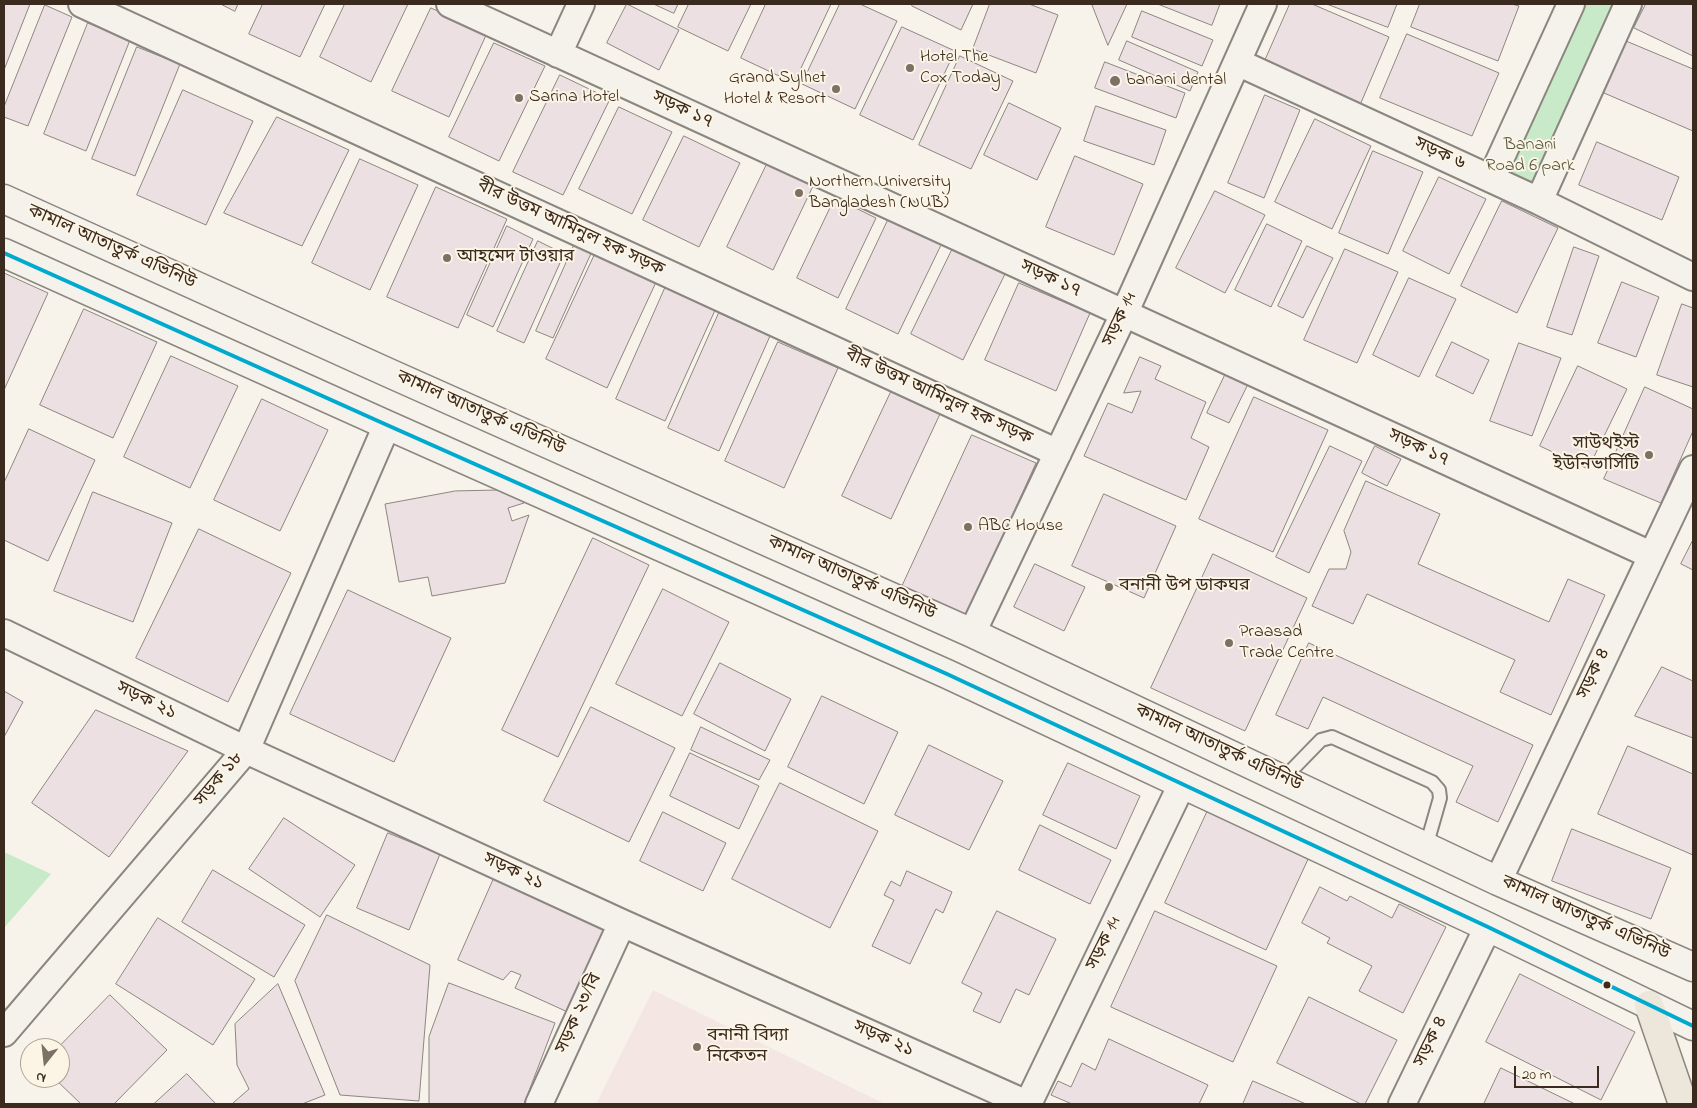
<!DOCTYPE html>
<html>
<head>
<meta charset="utf-8">
<style>
  body { margin:0 }
  #map { position:relative; width:1697px; height:1108px; overflow:hidden; background:#f7f3ea; font-family:"Indie Flower",sans-serif }
  canvas { display:block }
  .frame { position:absolute; inset:0; border:5px solid #3b2a1e; pointer-events:none }
  .north { position:absolute; left:20px; top:1038px; width:50px; height:50px; box-sizing:border-box; background:#fcf5e5; border:1px solid #afa495; border-radius:50%; rotate:196deg; font-size:14px; font-weight:700; line-height:20px; text-align:center; color:#3b2a1e }
  .north::after { content:''; display:block; margin:auto; width:18px; height:22px; background:#7d7065; clip-path:polygon(50% 0,100% 100%,50% 72%,0 100%) }
  .scale { position:absolute; left:1514px; top:1066px; width:85px; height:22px; box-sizing:border-box; border:2px solid #3b2a1e; border-top:0; padding-left:6px; font-size:15px; line-height:18px; white-space:nowrap; color:#3b2a1e; -webkit-text-stroke:4px #fcf5e5; paint-order:stroke }
</style>
</head>
<body>
<div id="map">
<canvas width="1697" height="1108"></canvas>
<div class="frame"></div>
<div class="north">N</div>
<div class="scale">20 m</div>
</div>
<script>
const ctx = document.querySelector('canvas').getContext('2d');
ctx.lineJoin = 'round';
function fillPath(path, color) { ctx.fillStyle = color; ctx.fill(path, 'evenodd'); }
function stroke(path, color, width, dash) { ctx.strokeStyle = color; ctx.lineWidth = width; ctx.lineCap = dash ? 'butt' : 'round'; ctx.setLineDash(dash || []); ctx.stroke(path); }
function write(font, color, halo, rows, align = 'center') {
  ctx.font = font + ' "Indie Flower","Noto Sans Bengali",sans-serif'; ctx.lineWidth = 4; ctx.setLineDash([]); ctx.textBaseline = 'middle'; ctx.strokeStyle = halo; ctx.fillStyle = color; for (const [text, x, y, turn = 0] of rows) {
    ctx.save(); ctx.translate(x, y); ctx.rotate((+turn || 0) * Math.PI / 180); ctx.textAlign = isNaN(turn) ? turn : align; if (halo) ctx.strokeText(text, 0, 0); ctx.fillText(text, 0, 0); ctx.restore();
  }
}
const built = new Path2D(`
  M653,990l232,114h-289z`);
const green = new Path2D(`
  M1571,4h57l-89,197 -48,-22z
  M4,852l47,22 -47,54z`);
const building = new Path2D(`
  M4,4h26l-26,66z
  M221,4h17l-3,7z
  M263,4h62l-25,53 -51,-23z
  M345,4h63l-37,78 -51,-25z
  M627,4l52,26 -20,40 -52,-27z
  M654,4h24l-4,9z
  M689,4h62l-23,47 -50,-24z
  M766,4h65l-37,79 -53,-25z
  M840,4h20l37,17 -42,88 -53,-25z
  M913,4h60l-12,26 -49,-24z
  M990,4h39l29,11 -22,58 -63,-24z
  M1092,4h35l-19,41z
  M1158,4h62l-8,21z
  M1290,4h22l77,33 -29,68 -96,-42z
  M1327,4h70l-9,23z
  M1420,4h92l7,2 -21,55 -87,-34z
  M1646,4h47v52l-59,-28z
  M45,5l27,12 -44,109 -24,-9v-10z
  M431,8l56,25 -38,84 -57,-26z
  M1142,11l71,29 -11,26 -70,-29z
  M88,23l42,17 -44,111 -42,-17z
  M902,27l53,24 -42,89 -53,-25z
  M1407,34l92,39 -27,63 -92,-38z
  M1127,41l71,31 -8,19 -71,-31z
  M1626,41l67,28v62l-89,-38z
  M494,43l51,23 -46,95 -50,-24z
  M137,47l43,17 -45,112 -43,-17z
  M960,56l53,25 -42,88 -52,-24z
  M1105,62l80,31 -9,25 -81,-30z
  M560,75l50,24 -47,96 -50,-23z
  M183,90l70,31 -47,104 -69,-30z
  M1265,95l35,15 -36,88 -36,-15z
  M1009,103l52,25 -24,52 -53,-25z
  M1096,106l70,24 -12,35 -70,-24z
  M619,107l53,25 -40,82 -53,-25z
  M277,117l72,33 -47,96 -78,-33z
  M1315,119l56,27 -39,83 -57,-27z
  M684,136l56,27 -41,84 -56,-27z
  M1597,142l82,35 -17,43 -83,-35z
  M1373,151l50,21 -35,82 -49,-21z
  M1075,156l68,28 -29,71 -68,-28z
  M360,159l58,26 -48,105 -58,-27z
  M768,162l46,22 -41,86 -46,-23z
  M1439,177l47,22 -37,75 -46,-23z
  M436,187l71,32 -49,109 -71,-31z
  M1215,191l50,24 -40,78 -49,-25z
  M835,198l41,20 -38,80 -41,-20z
  M1502,201l56,27 -41,85 -56,-27z
  M889,218l53,25 -44,91 -52,-25z
  M1267,224l35,17 -31,66 -36,-17z
  M507,226l26,13 -40,88 -26,-12z
  M538,241l26,13 -40,89 -27,-12z
  M576,241l17,8 -40,89 -17,-7z
  M1307,246l26,12 -30,60 -25,-12z
  M1574,247l25,9 -27,79 -25,-8z
  M953,248l52,26 -42,86 -52,-26z
  M1345,249l53,23 -41,91 -53,-23z
  M596,252l61,28 -50,108 -61,-29z
  M4,273l44,20 -44,97z
  M1409,278l47,21 -37,78 -46,-22z
  M1622,282l37,15 -23,60 -38,-14z
  M1019,283l71,30 -34,78 -71,-31z
  M666,286l50,22 -51,113 -49,-22z
  M1682,304l11,4v79l-36,-12z
  M84,309l73,33 -44,96 -73,-33z
  M719,313l51,23 -51,115 -51,-23z
  M778,342l60,26 -54,120 -59,-27z
  M1452,342l37,18 -16,34 -37,-18z
  M1519,343l42,15 -29,78 -42,-15z
  M171,356l67,30 -48,102 -66,-31z
  M1140,357l21,9 -6,13 51,23 -15,36 18,9 -23,53 -102,-44 24,-53 24,10 9,-22 -17,2z
  M1578,366l49,23 -39,80 -48,-23z
  M1227,371l22,11 -20,41 -22,-10z
  M1645,387l48,22v22l-32,72 -57,-24z
  M891,392l49,22 -49,105 -49,-23z
  M1254,397l74,33 -55,122 -74,-33z
  M262,399l66,31 -48,101 -66,-31z
  M29,429l66,31 -47,101 -44,-21v-57z
  M972,435l64,28 -71,157 -65,-29z
  M1330,446l32,15 -53,112 -33,-16z
  M1375,446l26,13 -14,27 -25,-13z
  M1366,481l74,33 -22,50 131,58 19,-43 37,16 -54,120 -51,-23 15,-32 -148,-66 -14,30 -41,-18 17,-37h17l5,-17 -7,-21z
  M513,490l11,13 -16,5 4,13 17,-6 -24,68 -73,13 -4,-19 -29,5 -14,-78 70,-13z
  M93,492l79,31 -39,99 -79,-31z
  M1104,494l72,32 -32,72 -72,-32z
  M199,529l92,44 -63,129 -92,-44z
  M593,538l56,27 -91,192 -56,-27z
  M1693,540v30l-12,-6z
  M1213,554l94,44 -62,133 -94,-43z
  M1035,564l50,23 -21,44 -50,-24z
  M663,589l66,33 -47,94 -66,-32z
  M348,590l103,48 -57,124 -104,-48z
  M1309,643l224,102 -35,77 -42,-20 17,-36 -150,-69 -15,32 -32,-14z
  M720,663l71,36 -26,52 -71,-37z
  M1662,667l31,14v57l-58,-22z
  M4,691l19,11 -19,35z
  M822,696l76,36 -34,72 -76,-37z
  M591,707l84,41 -46,94 -85,-41z
  M96,710l92,41 -79,106 -77,-54z
  M701,727l69,33 -11,20 -68,-30z
  M929,745l74,36 -34,69 -74,-35z
  M1628,746l65,28v81l-95,-41z
  M690,753l69,33 -20,43 -69,-33z
  M1068,763l72,33 -24,53 -73,-34z
  M780,783l98,48 -48,97 -98,-49z
  M1209,808l101,47 -44,95 -101,-47z
  M663,812l63,31 -23,48 -63,-30z
  M284,818l71,47 -35,52 -71,-48z
  M1040,825l71,35 -21,44 -71,-34z
  M1572,829l99,39 -20,51 -99,-38z
  M388,833l52,21 -31,76 -52,-22z
  M213,870l92,55 -31,52 -92,-55z
  M907,871l45,21 -9,21 -7,-4 -26,55 -38,-18 22,-46 -10,-5 7,-14 9,5z
  M495,876l115,52 -38,86 -57,-26 6,-13 -10,-4 -8,9 -45,-20z
  M1320,887l27,14 3,-5 42,22 7,-14 47,23 -43,86 -44,-22 13,-25 -45,-23 3,-5 -28,-15z
  M997,911l59,28 -27,56 -13,-6 -16,34 -27,-12 9,-18 -20,-10z
  M1155,911l122,55 -44,96 -122,-55z
  M327,915l103,50 -11,136 -79,-6 -45,-114z
  M158,918l97,61 -42,66 -97,-61z
  M1520,974l115,58 -34,68 -115,-58z
  M449,983l106,40 -31,81h-95v-67z
  M278,984l47,111 -23,9h-68l-1,-1 16,-14 -12,-24 -2,-41z
  M110,995l57,55 -53,54h-33l-27,-26h6v-30h-2z
  M1309,997l88,43 -32,64h-4l-84,-41z
  M1109,1039l99,46 -9,19h-127l-21,-9 7,-14 13,6 11,-24 13,7z
  M1501,1068l74,36h-91z
  M187,1074l29,30h-62z
  M1253,1081l53,23h-63z`);
const service = new Path2D(`
  M1283,779l38,-39 11,-3 100,45 7,8 1,8 -14,49`);
const minor = new Path2D(`
  M82,4l976,449
  M450,4l1201,551
  M558,54l23,-50
  M1237,62l302,139 154,76
  M1491,179l80,-175
  M1539,201l89,-197
  M4,633l242,117 376,173 405,181
  M972,633l152,-319 139,-310
  M1498,881l195,-412
  M4,1033l242,-283 141,-325
  M539,1104l83,-181
  M1028,1104l154,-320
  M1402,1104l86,-177`);
const secondary = new Path2D(`
  M4,199l385,174 583,260 526,248 195,86
  M4,253l383,172 560,249 541,253 205,99`);
const trunk = new Path2D(`
  M1649,1005l34,99`);
const bus1 = new Path2D(`
  M4,253l383,172 560,249 541,253 205,99`);
const markers = [
  [910,68,5,"#7d7065"],
  [1115,81,6,"#7d7065"],
  [836,89,5,"#7d7065"],
  [519,98,5,"#7d7065"],
  [799,193,5,"#7d7065"],
  [447,258,5,"#7d7065"],
  [1649,455,5,"#7d7065"],
  [968,527,5,"#7d7065"],
  [1109,587,5,"#7d7065"],
  [1229,643,5,"#7d7065"],
  [1607,985,4.5,"#3b2a1e"],
  [697,1047,5,"#7d7065"]
];
const poiNames = [
  ["Hotel The",920,58],
  ["Cox Today",920,79],
  ["Grand Sylhet",826,79,"right"],
  ["Hotel & Resort",826,100,"right"],
  ["banani dental",1126,81],
  ["Sarina Hotel",529,98],
  ["Northern University",809,183],
  ["Bangladesh (NUB)",809,204],
  ["আহমেদ টাওয়ার",457,258],
  ["সাউথইস্ট",1639,445,"right"],
  ["ইউনিভার্সিটি",1639,466,"right"],
  ["ABC House",978,527],
  ["বনানী উপ ডাকঘর",1119,587],
  ["Praasad",1239,633],
  ["Trade Centre",1239,654],
  ["বনানী বিদ্যা",707,1037],
  ["নিকেতন",707,1058]
];
const streetNames = [
  ["সড়ক ১৭",682,111,25],
  ["সড়ক ৬",1439,155,25],
  ["বীর উত্তম আমিনুল হক সড়ক",570,229,25],
  ["কামাল আতাতুর্ক এভিনিউ",111,248,24],
  ["সড়ক ১৭",1050,280,25],
  ["সড়ক 14",1121,320,-65],
  ["বীর উত্তম আমিনুল হক সড়ক",938,398,25],
  ["কামাল আতাতুর্ক এভিনিউ",480,414,24],
  ["সড়ক ১৭",1418,449,25],
  ["কামাল আতাতুর্ক এভিনিউ",851,579,24],
  ["সড়ক ৪",1595,674,-65],
  ["সড়ক ২১",146,702,26],
  ["কামাল আতাতুর্ক এভিনিউ",1218,749,25],
  ["সড়ক ১৮",220,780,-50],
  ["সড়ক ২১",513,873,25],
  ["কামাল আতাতুর্ক এভিনিউ",1585,919,24],
  ["সড়ক 14",1105,944,-64],
  ["সড়ক ২৩/বি",580,1014,-65],
  ["সড়ক ২১",883,1040,24],
  ["সড়ক ৪",1432,1042,-64]
];
const parkNames = [
  ["Banani",1530,146],
  ["Road 6 park",1530,167]
];
fillPath(built, '#f4e7e3');
fillPath(green, '#c8eac8');
fillPath(building, '#ece0e2');
stroke(building, '#8b867f', 1);
stroke(service, '#8b867f', 16);
stroke(minor, '#8b867f', 30);
stroke(secondary, '#8b867f', 31);
stroke(trunk, '#8b867f', 31);
stroke(service, '#f5f2ec', 12);
stroke(minor, '#f5f2ec', 26);
stroke(secondary, '#f5f2ec', 28);
stroke(trunk, '#ece7da', 28);
stroke(bus1, '#00a9ce', 4);
for (const [x, y, r, color] of markers) { const dot = new Path2D(); dot.arc(x, y, r, 0, 2 * Math.PI); ctx.fillStyle = color; ctx.fill(dot); stroke(dot, '#fcf5e5', 2); }
write('18px', '#3b2a1e', '#fcf5e5', poiNames, 'left');
write('18px', '#3b2a1e', '#fcf5e5', streetNames);
write('18px', '#545842', '#fcf5e5', parkNames);
</script>
</body>
</html>
